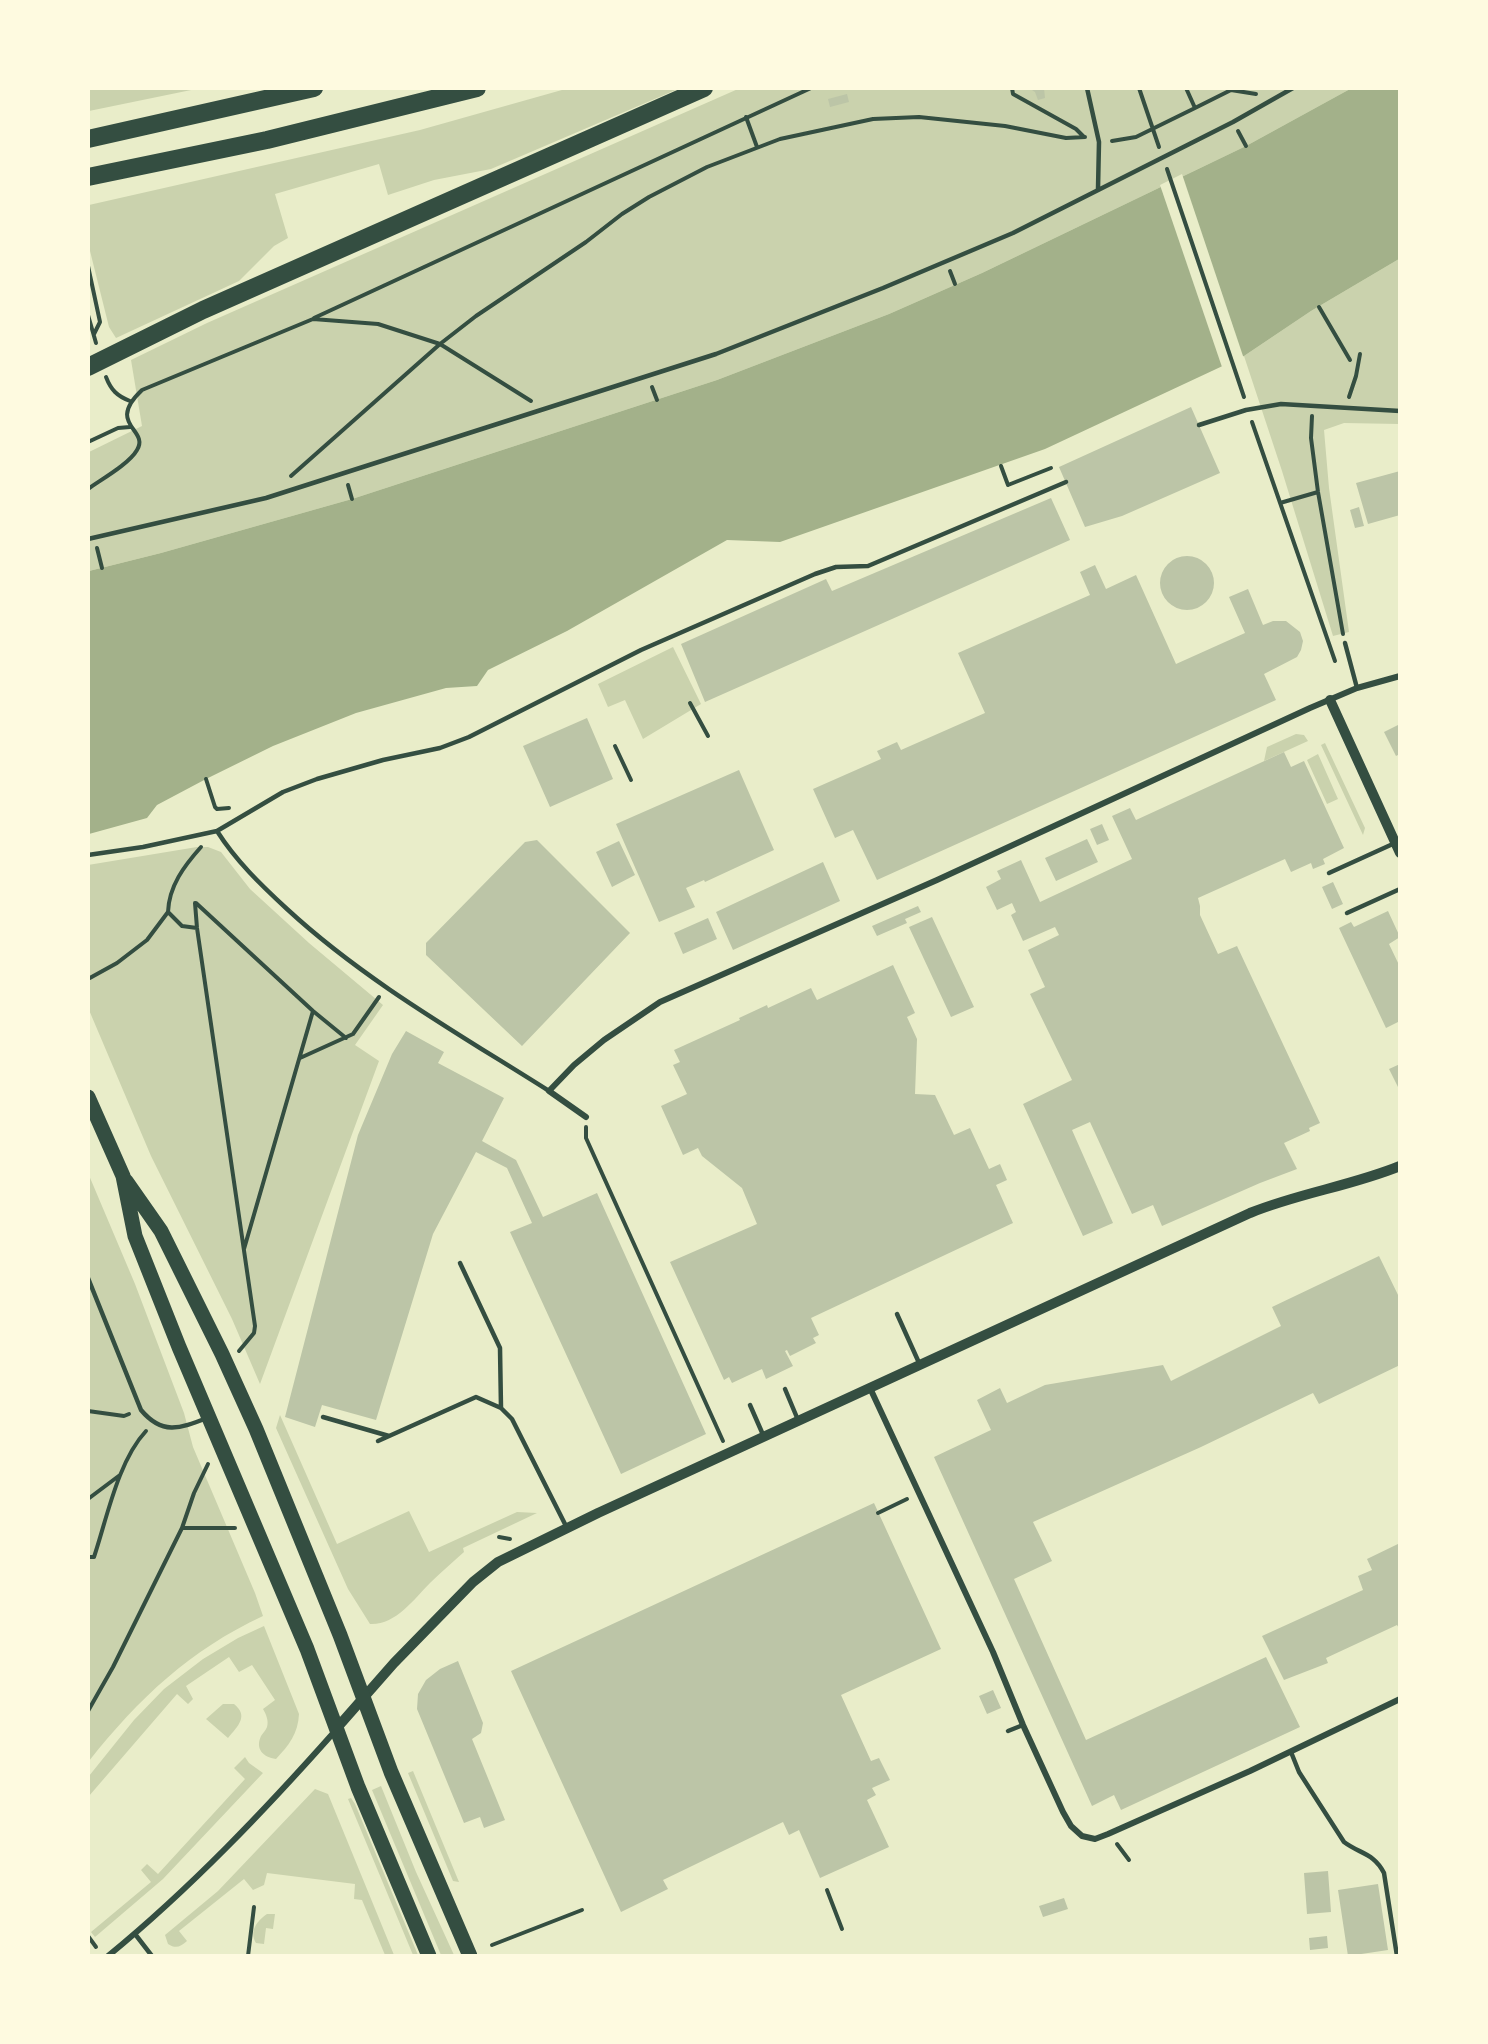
<!DOCTYPE html>
<html>
<head>
<meta charset="utf-8">
<style>
  body { margin:0 }
  #map { position:relative; width:1488px; height:2044px; overflow:hidden; background:#e9edc9; font-family:"Work Sans",sans-serif }
  canvas { display:block }
  .frame { position:absolute; inset:0; border:90px solid #fefae0; pointer-events:none }
</style>
</head>
<body>
<div id="map">
<canvas width="1488" height="2044"></canvas>
<div class="frame"></div>
</div>
<script>
const ctx = document.querySelector('canvas').getContext('2d');
ctx.lineJoin = 'round';
function fillPath(path, color) { ctx.fillStyle = color; ctx.fill(path, 'evenodd'); }
function stroke(path, color, width, dash) { ctx.strokeStyle = color; ctx.lineWidth = width; ctx.lineCap = dash ? 'butt' : 'round'; ctx.setLineDash(dash || []); ctx.stroke(path); }
const green = new Path2D(`
  M89,88h107v1l-107,22z
  M569,88l109,1 -187,80 -57,11 -46,15 -9,-31 -104,30 13,44 -14,8 -35,35 -123,57 -7,-11 -20,-80v-42l331,-75z
  M738,89h612l-104,57 -264,127 -93,41 -172,66 -365,119 -191,54 -72,18v-119l53,-26 -11,-66 76,-37z
  M1399,259v165l-55,-1 -20,7 5,58 20,144 -16,4 -51,-165 -38,-115 67,-45z
  M673,647l28,57 -58,35 -18,-39 -17,7 -10,-23z
  M1296,734l8,1 4,6 -44,20 3,-14z
  M1325,743l40,85 -2,7 -42,-90z
  M1318,754l20,45 -11,5 -20,-44z
  M197,847h11l13,5 29,37 59,54 74,62 -28,40 24,16 -119,323 -28,-65 -81,-163 -62,-146 -1,-145z
  M88,1173l47,111 49,129 9,34 62,146 8,23c-73,34 -124,82 -174,145z
  M280,1415l57,129 72,-33 20,41 88,-40 20,1 -74,35 1,4c-11,10 -23,20 -34,31 -17,17 -34,42 -60,41l-22,-35 -72,-161z
  M264,1626l35,88c-1,20 -10,31 -23,45 -13,-2 -21,-10 -15,-23 2,-3 5,-6 6,-9 2,-6 -1,-13 -4,-18l12,-9 -23,-35 -13,7 -10,-15 -43,29 7,13 -5,5 -11,-10 -88,102v-20l45,-56 30,-31 39,-30 35,-21z
  M223,1704h11c15,12 4,22 -6,34l-22,-19z
  M245,1757l4,6 14,10 -100,106 -68,58 -4,-5 60,-50 -10,-12 6,-6 11,10 87,-95 -11,-11z
  M413,1771l46,111 -6,-1 -45,-108z
  M381,1786l35,86 38,83h-13l-69,-165z
  M315,1789l13,5 66,161h-9l-23,-55 -8,-1 1,-15 -88,-11 -3,12 -11,5 -9,-11 -65,52 8,10c-7,6 -11,8 -19,3l-3,-9 53,-44z
  M351,1798l4,6 63,151h-5l-65,-156z
  M267,1914h8l-2,15 -7,-1 -2,16 -8,-1c-7,-12 1,-22 11,-29z`);
const water = new Path2D(`
  M1350,89h49v170l-88,52 -67,45 -199,93 -265,93 -53,-2 -160,91 -79,39 -11,16 -31,2 -90,25 -83,33 -67,33 -49,26 -10,13 -58,16v-263l72,-18 191,-54 365,-119 172,-66 93,-41 264,-127z`);
const pier = new Path2D(`
  M1182,174l62,185 -21,11 -63,-185z`);
const building = new Path2D(`
  M1029,88h15l1,10 -7,2 -3,-8z
  M847,94l2,8 -19,5 -2,-8z
  M1191,407l29,66 -98,43 -37,11 -26,-60z
  M1400,471v44l-32,9 -12,-41z
  M1051,498l19,42 -365,162 -24,-58 145,-65 6,12z
  M1359,507l5,19 -9,2 -5,-18z
  M1160 583a27 27 0 1 1 54 0a27 27 0 1 1-54 0Z
  M1095,565l11,24 30,-14 40,89 69,-31 -16,-36 19,-8 15,36 10,-4h13l14,11 3,9 -2,9 -4,7 -33,17 12,26 -399,180 -24,-50 -18,8 -22,-49 68,-30 -4,-8 20,-9 4,8 84,-37 -27,-60 132,-58 -10,-23z
  M587,718l26,61 -63,28 -27,-61z
  M1400,724v30l-4,2 -12,-24z
  M1284,752l7,15 13,-6 40,87 -21,11 2,5 -12,5 -2,-6 -20,9 -6,-13 -87,39 2,8v9l18,39 19,-8 83,177 -11,5 1,3 -26,12 13,26 -37,14 -98,43 -9,-21 -21,9 -42,-92 -18,8 41,93 -30,13 -60,-132 49,-24 -42,-86 15,-7 -17,-37 31,-15 -4,-8 -32,14 -12,-26 5,-3 -4,-9 -15,7 -11,-23 15,-8 -4,-8 24,-11 19,42 92,-43 -20,-43 18,-8 6,12z
  M739,770l35,80 -69,32 -1,-2 -18,8 9,19 -36,15 -43,-98z
  M1102,824l7,16 -12,5 -7,-16z
  M1087,839l11,23 -42,19 -11,-23z
  M537,840l93,93 -108,113 -96,-91v-12l99,-101z
  M619,841l16,34 -23,12 -16,-35z
  M823,862l17,39 -107,49 -17,-38z
  M1333,882l10,22 -11,5 -10,-22z
  M918,906l3,6 -16,7 2,4 -30,13 -5,-10z
  M1388,911l12,26 -11,7 11,23v54l-14,7 -47,-100 12,-6 3,5z
  M932,917l42,90 -23,10 -42,-90z
  M708,918l9,21 -34,15 -9,-21z
  M893,965l22,48 -8,4 10,22 -2,55 20,1 19,40 16,-7 19,41 11,-5 7,16 -11,5 17,38 -202,95 8,17 -6,3 3,5 -26,13 -3,-6 -2,1 8,15 -27,13 -4,-10 -30,14 -3,-6 -5,3 -54,-118 87,-38 -15,-36 -40,-32 -4,-8 -15,7 -22,-49 26,-12 -14,-29 7,-3 -6,-12 66,-30 -1,-2 28,-13 1,3 43,-20 6,12z
  M406,1031l38,21 -6,11 66,35 -22,43 34,19 27,57 54,-24 109,241 -85,40 -111,-242 22,-9 -25,-55 -31,-16 -43,82 -57,186 -54,-15 -7,22 -30,-10 73,-282 34,-81z
  M1400,1064v27l-11,-22z
  M1379,1256l21,43v66l-81,39 -6,-11 -112,54 -168,75 19,39 -38,18 72,161 180,-83 34,70 -179,83 -7,-15 -22,11 -158,-349 57,-27 -14,-30 23,-12 7,15 38,-18 118,-20 8,16 110,-55 -9,-19z
  M874,1503l67,146 -100,46 30,66 8,-3 11,22 -18,8 4,7 -9,5 22,47 -69,31 -21,-48 -10,5 -6,-13 -120,58 5,9 -47,23 -110,-241z
  M1400,1543v87l-3,-5 -71,33 2,5 -44,17 -22,-44 101,-46 -5,-14 14,-6 -5,-11z
  M458,1661l25,62 -2,10 -9,6 33,81 -21,8 -4,-11 -16,6 -47,-114 1,-15 8,-14 14,-11z
  M993,1690l8,18 -14,6 -8,-18z
  M1328,1871l3,41 -24,2 -3,-41z
  M1378,1884l10,66 -40,6 -10,-66z
  M1064,1898l4,11 -25,8 -4,-11z
  M1327,1936l1,12 -18,2 -1,-12z`);
const path = new Path2D(`
  M1012,88l1,6 63,35 8,8
  M1139,88l20,59
  M1231,90l25,4
  M1195,108l36,-18
  M746,117l11,30
  M1238,131l8,15
  M1112,141l24,-4 59,-29 -9,-20
  M1167,169l77,228
  M88,266l12,56 -6,12
  M950,271l5,13
  M1319,307l31,53
  M88,315l8,28
  M314,318l497,-230
  M106,377c5,13 11,19 24,24
  M652,387l5,13
  M1349,397l7,-21 4,-22
  M1312,416l-1,22 7,54 25,142
  M1252,422l83,239
  M88,442l30,-14 12,-1
  M1001,466l7,19 43,-17
  M291,476l149,-132 36,-28 110,-74 36,-28 27,-17 58,-30 73,-28 93,-20 46,-2 86,9 61,12 19,-1
  M348,485l4,14
  M88,489c14,-10 41,-25 49,-39 13,-21 -32,-25 5,-60l171,-71 65,5 62,20 91,57
  M1280,503l38,-11
  M97,548l5,20
  M690,703l18,33
  M615,746l16,34
  M206,779l9,28 2,2 12,-1
  M195,903l2,25 58,398 -1,7 -15,18
  M196,903l117,108 33,27
  M197,928l-15,-2 -14,-14c1,-26 16,-46 33,-65
  M88,979l29,-16 30,-23 21,-28
  M300,1058l53,-24 26,-37
  M586,1127v11l137,303
  M244,1249l69,-238
  M88,1411l36,5 5,-2
  M88,1499l32,-24
  M878,1513l29,-14
  M182,1528h53
  M499,1537l11,2
  M88,1557h6c13,-39 24,-96 52,-126
  M88,1711l25,-44 69,-139 12,-35 14,-29
  M1117,1844l12,16
  M827,1890l15,39
  M88,1936l8,11
  M492,1945l90,-35
  M248,1956l6,-49`);
const service = new Path2D(`
  M1087,88l12,54 -1,47
  M1199,425l47,-15 35,-6 119,7
  M88,539l178,-41 450,-144 167,-66 130,-55 220,-111 60,-34
  M1345,643l12,45
  M217,831c19,30 44,54 70,78 78,72 172,125 262,182
  M88,855l55,-8 74,-16 66,-39 34,-13 66,-19 57,-12 29,-11 172,-87 174,-76 21,-7 32,-1 198,-84
  M1329,873l66,-30
  M1347,913l53,-24
  M460,1263l40,85 1,60
  M88,1278l53,132c21,25 38,19 66,8
  M897,1314l23,51
  M785,1389l13,31
  M750,1405l14,32
  M323,1417l66,19
  M378,1441l98,-44 25,11 11,11 55,109
  M1008,1731l15,-6
  M1291,1752l8,20 45,70c16,12 30,11 40,31l13,83
  M135,1934l17,22`);
const minor = new Path2D(`
  M586,1117l-37,-26 25,-26 30,-25 56,-38 277,-122 373,-172 47,-20 43,-12
  M870,1388l123,264 30,73 40,87 8,14 11,10 13,3 13,-5 142,-63 150,-72
  M108,1956c83,-68 157,-146 228,-226`);
const tertiary = new Path2D(`
  M1330,700l70,153
  M336,1729l58,-66 79,-81 25,-20 100,-49 652,-300c49,-20 101,-27 150,-47`);
const primary = new Path2D(`
  M88,1097l35,79 12,60 44,111 128,302 51,138 71,169
  M126,1181l35,50 61,123 34,75 84,206 51,137 79,184`);
const motorway = new Path2D(`
  M88,139l226,-51
  M88,177l179,-37 210,-52
  M88,367l115,-57 501,-222`);
fillPath(green, '#cad2ad');
fillPath(water, '#a3b18a');
fillPath(pier, '#e9edc9');
fillPath(building, '#bcc5a7');
stroke(path, '#344e41', 4);
stroke(service, '#344e41', 4.5);
stroke(minor, '#344e41', 6);
stroke(tertiary, '#344e41', 10);
stroke(primary, '#344e41', 15);
stroke(motorway, '#344e41', 18);
</script>
</body>
</html>
